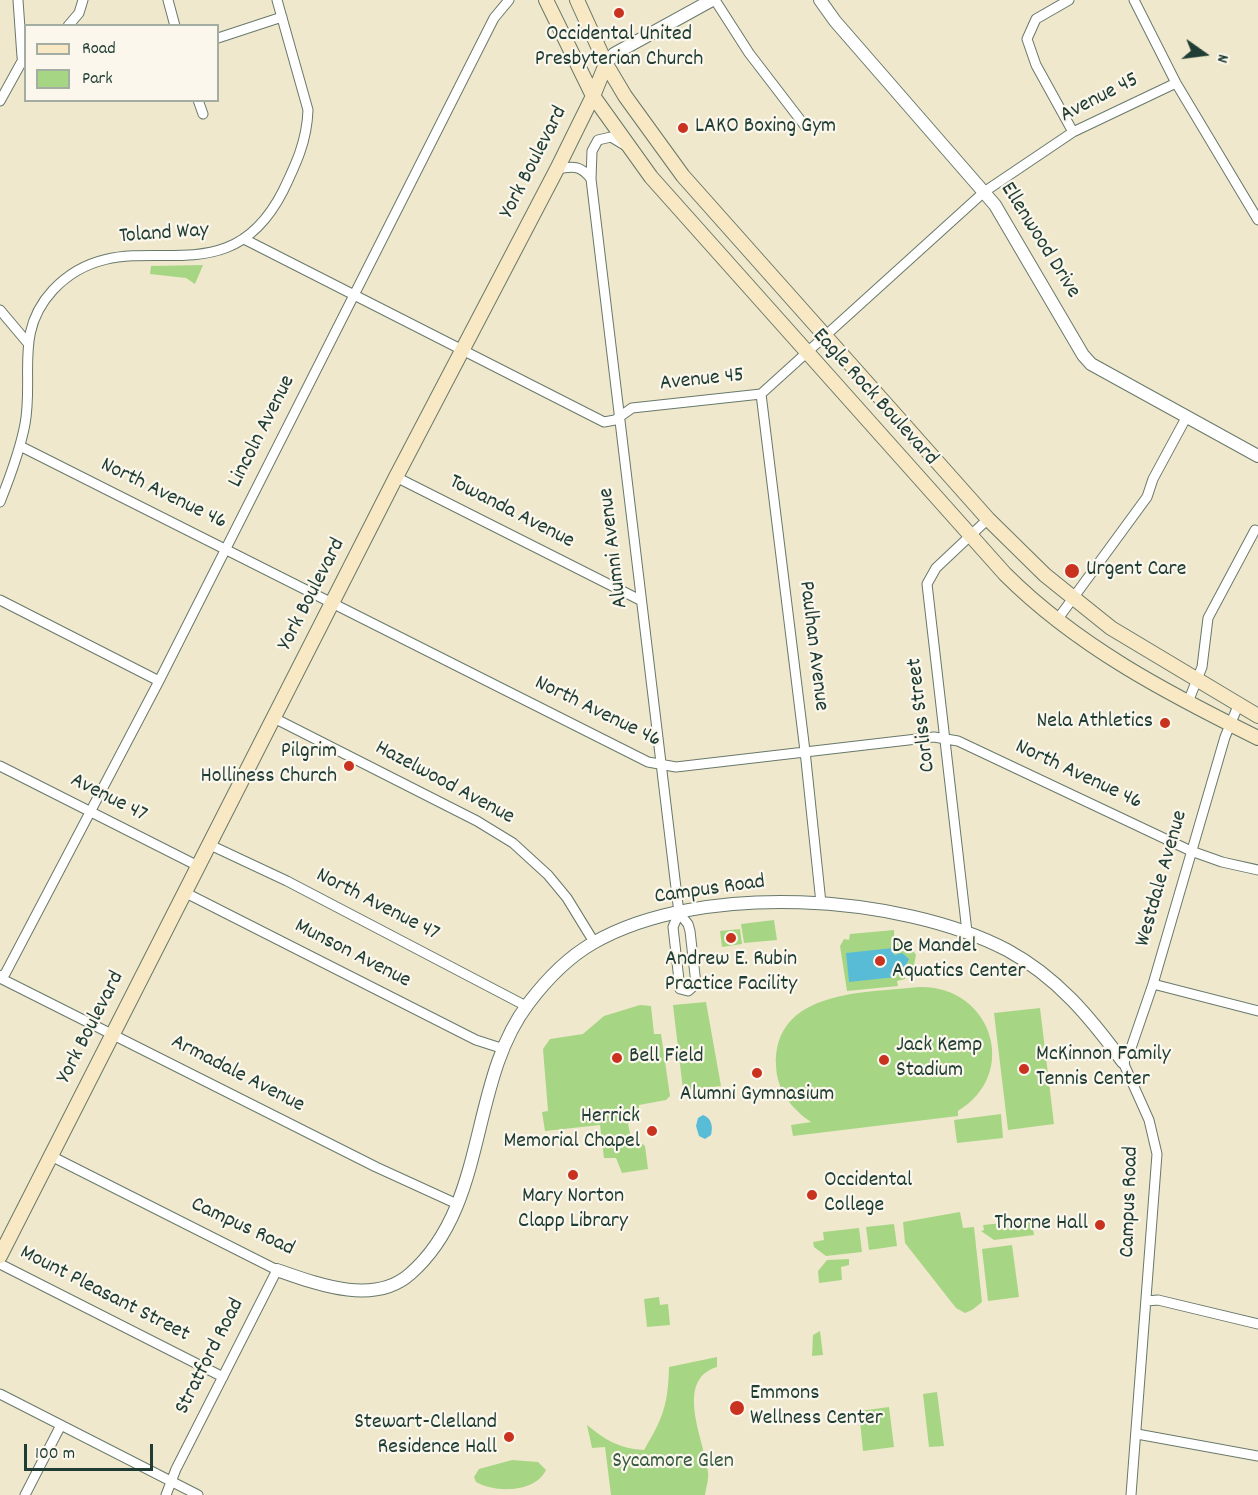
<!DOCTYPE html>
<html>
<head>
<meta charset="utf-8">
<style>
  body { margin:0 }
  #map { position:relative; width:1258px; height:1495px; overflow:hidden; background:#f0e8cd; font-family:Dekko,sans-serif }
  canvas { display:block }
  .legend { position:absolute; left:24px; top:24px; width:195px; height:78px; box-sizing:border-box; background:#fbf7ec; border:2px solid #a3ada2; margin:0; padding:8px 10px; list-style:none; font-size:18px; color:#1f3d34 }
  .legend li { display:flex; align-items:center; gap:12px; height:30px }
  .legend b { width:30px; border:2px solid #a3ada2 }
  .north { position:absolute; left:1174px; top:24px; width:60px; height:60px; -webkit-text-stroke:4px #fbf7ec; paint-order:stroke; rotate:104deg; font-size:16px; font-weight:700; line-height:24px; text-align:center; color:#1f3d34 }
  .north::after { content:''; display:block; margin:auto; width:21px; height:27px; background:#1f3d34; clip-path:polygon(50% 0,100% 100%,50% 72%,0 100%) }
  .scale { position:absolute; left:24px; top:1444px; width:129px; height:27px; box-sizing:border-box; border:3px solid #1f3d34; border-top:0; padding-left:8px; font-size:18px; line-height:21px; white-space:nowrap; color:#1f3d34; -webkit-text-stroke:4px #fbf7ec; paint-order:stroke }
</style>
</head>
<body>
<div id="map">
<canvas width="1258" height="1495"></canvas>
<ul class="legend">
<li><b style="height:8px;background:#f8e8c3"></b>Road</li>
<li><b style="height:16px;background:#a6d684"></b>Park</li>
</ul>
<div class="north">N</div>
<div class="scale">100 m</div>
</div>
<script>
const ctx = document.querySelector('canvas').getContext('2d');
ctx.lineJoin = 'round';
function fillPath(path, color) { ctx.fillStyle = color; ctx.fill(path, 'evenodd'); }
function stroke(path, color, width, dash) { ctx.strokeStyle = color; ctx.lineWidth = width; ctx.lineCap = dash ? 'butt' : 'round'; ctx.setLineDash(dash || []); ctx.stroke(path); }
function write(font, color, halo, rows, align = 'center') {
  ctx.font = font + ' Dekko,sans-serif'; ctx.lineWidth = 4.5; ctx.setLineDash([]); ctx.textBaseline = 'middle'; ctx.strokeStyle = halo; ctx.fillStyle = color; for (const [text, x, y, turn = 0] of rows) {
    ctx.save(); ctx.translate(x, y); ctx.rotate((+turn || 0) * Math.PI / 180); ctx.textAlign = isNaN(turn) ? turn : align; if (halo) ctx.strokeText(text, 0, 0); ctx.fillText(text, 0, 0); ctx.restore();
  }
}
const green = new Path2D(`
  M203,265l-8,19 -9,-6 -36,-4 1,-8z
  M774,920l3,20 -33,3 -3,-19z
  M740,929l2,15 -20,3 -2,-16z
  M894,930v9l8,-1 1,7 8,3 5,7 -3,15 -8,5v4l-8,2 1,5 -51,5 -7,-45 4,-7 5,1 1,-6z
  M919,987c72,-2 102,86 39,124v5l-165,20 -2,-11 20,-3c-19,-13 -34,-31 -35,-56 -3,-77 90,-73 143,-79z
  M706,1002l15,84 -38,4 -10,-85z
  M640,1005l11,1 3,28h7l9,62 -4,4 -27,5v14l-11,5 4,18h8l5,4 3,23 -26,4 -6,-15h-12l-4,-33 -55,6 -3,-19 6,-1 -5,-62 7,-10 33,-5 21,-18z
  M1040,1008l14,116 -46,6 -14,-117z
  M1001,1114l2,24 -46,5 -3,-23z
  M960,1212l3,16 11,-1 8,75 -10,8 -7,3 -9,-5 -51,-65 -2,-21z
  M1032,1220l2,15 -40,5 -13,-9 3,-1 -1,-5z
  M894,1224l3,22 -28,4 -3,-23z
  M859,1228l3,24 -36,4 -12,-9 -1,-5 11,-2 -1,-8z
  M1012,1245l7,52 -31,4 -6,-52z
  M849,1259v6l-8,2 1,13 -23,3 -1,-12 9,-11z
  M659,1297l1,8 8,-1 2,21 -23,2 -3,-28z
  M820,1331l3,24 -11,1 1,-21z
  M717,1357v10c-44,13 -12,75 -9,105 1,7 -2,16 -3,23h-94l-6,-48 -13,1 -5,-23c18,15 33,24 57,25 19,-32 24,-45 25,-83z
  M937,1392l7,54 -15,1 -6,-53z
  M889,1407l5,40 -31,4 -4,-40z
  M512,1460l26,2 8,8c-11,23 -51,23 -70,12l-2,-5 5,-8z`);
const water = new Path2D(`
  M893,948l1,7 8,-2 7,6 -4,8 -10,-1 1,11 -47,5 -3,-29z
  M703,1115c9,3 10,12 8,20l-6,4 -6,-3 -3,-10 2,-8z`);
const minor = new Path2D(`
  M18,0l4,57
  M168,0l7,26
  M715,0l34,53 56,73
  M1069,0l-33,19 -9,20 9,26 37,67
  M1134,0l42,83 82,137
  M68,26l11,-13 4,-13
  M218,38l64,-21
  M198,100l5,14
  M0,101l26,-47
  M626,146l-15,-9 -13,3 -6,11 -1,28 88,734
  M557,169c15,-3 24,-4 34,10
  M246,240l358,182 11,-2 17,-12 129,-14 223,-202 89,-60 103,-49
  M0,310l27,32
  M761,394l44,357 16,152
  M20,446l628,316 28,5 258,-30 24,4 233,110 31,11 36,8
  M396,477l244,123
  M0,502c10,-25 20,-51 25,-78 9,-49 -11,-92 28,-134 73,-78 170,19 230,-99 13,-27 24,-50 25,-81l-31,-110
  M0,600l159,81
  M1057,620l90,-123 6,-18 33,-61
  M1188,702l14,-35 6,-49 47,-88
  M274,718l203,103 36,22 35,32 19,23 27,44
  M0,766l198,100
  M208,844l79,37 239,125
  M184,892l292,148 28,9
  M679,913l9,11 2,7 6,53 -8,7 -8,-2 -7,-62z
  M967,932l-40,-348 9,-16 52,-49
  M0,976l5,-2 154,-293 335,-663 15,-18
  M0,978l376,189 81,37
  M1153,984l105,27
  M51,1156l226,114 -101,199 -10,26
  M0,1264l223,113
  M1147,1301l11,-1 100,24
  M0,1394l198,101
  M1137,1434l121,22
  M25,1495l36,-70
  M1131,1495l26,-341 -8,-34 -26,-58 8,-14 22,-64 72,-247 13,-31`);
const tertiary = new Path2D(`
  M820,0l15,21 160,184 88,150 8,9 167,92
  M606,64l8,-10 98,-54
  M277,1270c40,14 97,36 133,4 79,-69 58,-191 118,-270 18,-24 39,-46 65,-61 107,-62 307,-49 414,7 50,27 83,67 116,112`);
const secondary = new Path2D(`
  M546,0l47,96 58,81 354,397c72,72 162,119 253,164
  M577,0l29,64 19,32 58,80 305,343 57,56 66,53 147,88
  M0,1256l396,-779 161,-308 36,-73 13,-32`);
const markers = [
  [619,13,6,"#c8321e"],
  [683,128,6,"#c8321e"],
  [1072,571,8,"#c8321e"],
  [1165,723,6,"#c8321e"],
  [349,766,6,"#c8321e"],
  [731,938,6,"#c8321e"],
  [880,961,6,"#c8321e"],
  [617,1058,6,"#c8321e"],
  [884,1060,6,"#c8321e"],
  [1024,1069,6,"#c8321e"],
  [757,1073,6,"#c8321e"],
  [652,1131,6,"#c8321e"],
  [573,1175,6,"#c8321e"],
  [812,1195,6,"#c8321e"],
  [1100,1225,6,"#c8321e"],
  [737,1408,8,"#c8321e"],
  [509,1437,6,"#c8321e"]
];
const poiNames = [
  ["Occidental United",619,36,"center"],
  ["Presbyterian Church",619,61,"center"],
  ["LAKO Boxing Gym",695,128],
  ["Urgent Care",1086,571],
  ["Nela Athletics",1153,723,"right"],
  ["Pilgrim",337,753,"right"],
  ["Holliness Church",337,778,"right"],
  ["De Mandel",892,948],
  ["Aquatics Center",892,973],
  ["Andrew E. Rubin",731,961,"center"],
  ["Practice Facility",731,986,"center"],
  ["Jack Kemp",896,1047],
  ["Stadium",896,1072],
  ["McKinnon Family",1036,1056],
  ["Tennis Center",1036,1081],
  ["Bell Field",629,1058],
  ["Alumni Gymnasium",757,1096,"center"],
  ["Herrick",640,1118,"right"],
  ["Memorial Chapel",640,1143,"right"],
  ["Occidental",824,1182],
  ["College",824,1207],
  ["Mary Norton",573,1198,"center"],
  ["Clapp Library",573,1223,"center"],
  ["Thorne Hall",1088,1225,"right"],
  ["Emmons",750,1395],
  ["Wellness Center",750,1420],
  ["Stewart-Clelland",497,1424,"right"],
  ["Residence Hall",497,1449,"right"]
];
const streetNames = [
  ["Avenue 45",1100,99,-27],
  ["York Boulevard",535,163,-63],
  ["Toland Way",164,235,-4],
  ["Ellenwood Drive",1039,241,58],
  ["Avenue 45",702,381,-6],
  ["Eagle Rock Boulevard",874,398,48],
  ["Lincoln Avenue",263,432,-63],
  ["North Avenue 46",163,495,26],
  ["Towanda Avenue",511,513,27],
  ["Alumni Avenue",615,548,-97],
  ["York Boulevard",313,595,-63],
  ["Paulhan Avenue",812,646,83],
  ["North Avenue 46",597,713,26],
  ["Corliss Street",923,715,-97],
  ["North Avenue 46",1078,776,25],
  ["Hazelwood Avenue",444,784,28],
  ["Avenue 47",108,799,27],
  ["Westdale Avenue",1163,879,-74],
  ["Campus Road",710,891,-8],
  ["North Avenue 47",377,906,27],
  ["Munson Avenue",352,955,27],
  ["York Boulevard",92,1028,-63],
  ["Armadale Avenue",237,1075,27],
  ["Campus Road",1131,1202,-88],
  ["Campus Road",242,1228,25],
  ["Mount Pleasant Street",104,1295,27],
  ["Stratford Road",211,1357,-63]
];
const parkNames = [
  ["Sycamore Glen",673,1463]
];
fillPath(green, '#a6d684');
fillPath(water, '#59bcd7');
stroke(minor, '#68796a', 11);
stroke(tertiary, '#68796a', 14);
stroke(secondary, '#68796a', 16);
stroke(minor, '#fff', 9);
stroke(tertiary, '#fff', 12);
stroke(secondary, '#f8e8c3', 14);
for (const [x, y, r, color] of markers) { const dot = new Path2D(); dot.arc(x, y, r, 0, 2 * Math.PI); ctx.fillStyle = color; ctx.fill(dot); stroke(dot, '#fbf7ec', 2); }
write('22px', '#1f3d34', '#fbf7ec', poiNames, 'left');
write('22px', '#1f3d34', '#fbf7ec', streetNames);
write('22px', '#3a5c44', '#fbf7ec', parkNames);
</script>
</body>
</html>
